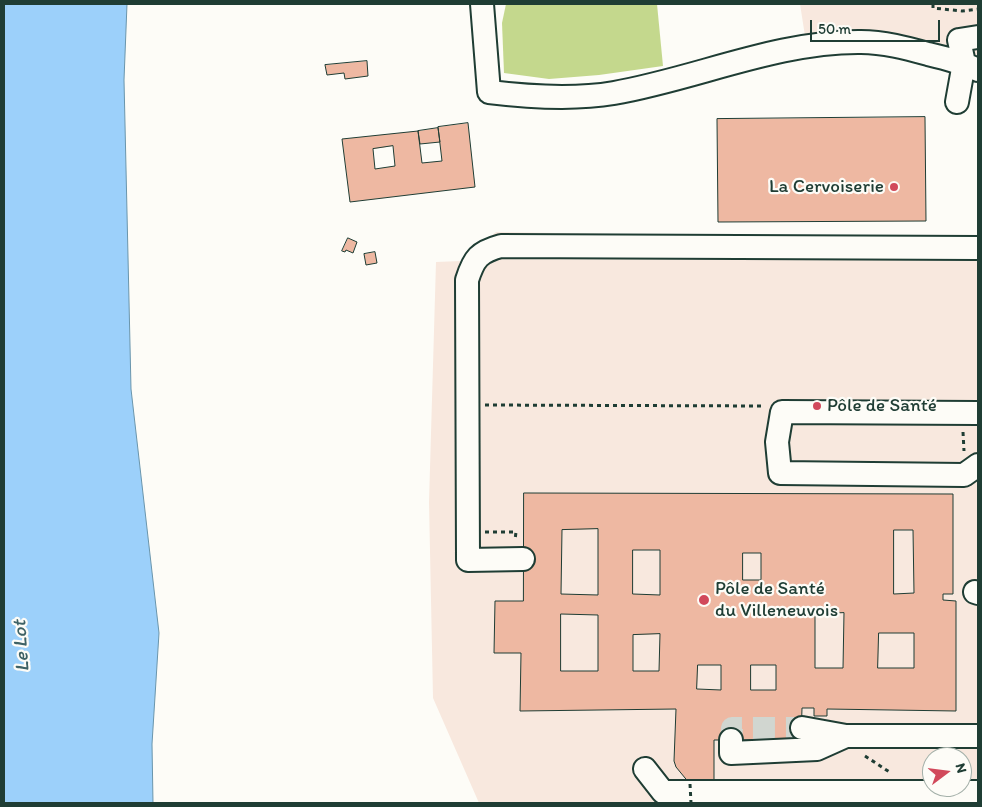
<!DOCTYPE html>
<html>
<head>
<meta charset="utf-8">
<style>
  body { margin:0 }
  #map { position:relative; width:982px; height:807px; overflow:hidden; background:#fdfcf7; font-family:Itim,sans-serif }
  canvas { display:block }
  .frame { position:absolute; inset:0; border:5px solid #1f3d34; pointer-events:none }
  .north { position:absolute; left:922px; top:747px; width:50px; height:50px; box-sizing:border-box; background:#fdfcf7; border:1px solid #a4b0a9; border-radius:50%; rotate:75deg; font-size:14px; font-weight:700; line-height:20px; text-align:center; color:#1f3d34 }
  .north::after { content:''; display:block; margin:auto; width:18px; height:22px; background:#d1495b; clip-path:polygon(50% 0,100% 100%,50% 72%,0 100%) }
  .scale { position:absolute; left:810px; top:20px; width:130px; height:22px; box-sizing:border-box; border:2px solid #1f3d34; border-top:0; padding-left:6px; font-size:15px; line-height:18px; white-space:nowrap; color:#1f3d34; -webkit-text-stroke:4px #fdfcf7; paint-order:stroke }
</style>
</head>
<body>
<div id="map">
<canvas width="982" height="807"></canvas>
<div class="frame"></div>
<div class="north">N</div>
<div class="scale">50 m</div>
</div>
<script>
const ctx = document.querySelector('canvas').getContext('2d');
ctx.lineJoin = 'round';
function fillPath(path, color) { ctx.fillStyle = color; ctx.fill(path, 'evenodd'); }
function stroke(path, color, width, dash) { ctx.strokeStyle = color; ctx.lineWidth = width; ctx.lineCap = dash ? 'butt' : 'round'; ctx.setLineDash(dash || []); ctx.stroke(path); }
function write(font, color, halo, rows, align = 'center') {
  ctx.font = font + ' Itim,sans-serif'; ctx.lineWidth = 4.5; ctx.setLineDash([]); ctx.textBaseline = 'middle'; ctx.strokeStyle = halo; ctx.fillStyle = color; for (const [text, x, y, turn = 0] of rows) {
    ctx.save(); ctx.translate(x, y); ctx.rotate((+turn || 0) * Math.PI / 180); ctx.textAlign = isNaN(turn) ? turn : align; if (halo) ctx.strokeText(text, 0, 0); ctx.fillText(text, 0, 0); ctx.restore();
  }
}
const built = new Path2D(`
  M800,4h178v53l-83,-21 -50,-6 -40,6z
  M496,232l482,8v563h-499l-46,-105 -4,-196 7,-240 25,-1zM932,757h30v30h-30z`);
const green = new Path2D(`
  M506,4h151l6,62 -64,9 -50,4 -45,-6 -2,-50z`);
const water = new Path2D(`
  M4,4h123l-3,76 7,309 28,244 -7,111 1,59h-149z`);
const building = new Path2D(`
  M367,61l1,15 -23,3 -1,-6 -17,2 -2,-10z
  M925,117l1,104 -208,1 -1,-103z
  M468,123l7,64 -125,15 -8,-63 76,-8 4,32 20,-2 -4,-34zM393,146l2,20 -20,3 -2,-20z
  M438,128l2,14 -20,2 -2,-13z
  M348,238l9,4 -4,11 -7,-3 -1,2 -3,-1z
  M375,252l2,11 -11,2 -2,-11z
  M524,493l429,1v100h-10v6l13,1v110l-129,-2v7h-13v-8h-12l-1,32h-87v46l-24,-2 -14,-17 -2,-6 2,-52 -156,2 1,-58h-27l1,-52h28zM598,529v66l-37,-1 1,-64zM894,530h19l1,63 -20,1zM633,550h27v45l-27,-1zM743,553h18v27h-18zM844,613l-1,55h-28v-54zM561,614l37,1v56h-37zM879,633h35v35h-36zM660,634l-1,37h-26v-36zM698,665h23v25l-24,-1zM751,665h25v25h-25z`);
const minorTunnel = new Path2D(`
  M731,740l1,-12h70`);
const path = new Path2D(`
  M933,4v4l29,3 16,-2
  M485,405l279,1
  M963,432l1,19
  M485,532h31l-1,8
  M865,756l26,17`);
const minor = new Path2D(`
  M482,4l7,88c41,5 84,8 125,1 81,-14 164,-52 247,-51 23,0 45,6 67,12 17,4 34,8 50,16
  M957,102l7,-39 -5,-23 19,-3
  M978,413l-196,-1 -5,30 3,31 184,2 14,-10
  M523,559l-55,1 -1,-280c7,-22 12,-28 34,-34l477,2
  M975,592l3,1
  M802,728l44,8h132
  M731,740v13l86,-4 29,-13
  M645,769l18,23h315`);
const pathBridge = new Path2D(`
  M690,784l1,19`);
const markers = [
  [894,187,5,"#d1495b"],
  [817,406,5,"#d1495b"],
  [704,600,6,"#d1495b"]
];
const poiNames = [
  ["La Cervoiserie",884,187,"right"],
  ["Pôle de Santé",827,406],
  ["Pôle de Santé",715,589],
  ["du Villeneuvois",715,611]
];
const waterNames = [
  ["Le Lot",22,646,-94]
];
fillPath(built, '#f8e8de');
fillPath(green, '#c4d88d');
fillPath(water, '#9cd0fa');
stroke(water, '#6a95ab', 1);
fillPath(building, '#eeb8a2');
stroke(building, '#1f3d34', 1);
stroke(minorTunnel, '#d1d6d0', 22, [22, 11]);
stroke(minor, '#1f3d34', 26);
stroke(path, '#1f3d34', 3, [4, 4]);
stroke(minor, '#fdfcf7', 22);
stroke(pathBridge, '#1f3d34', 3, [4, 4]);
for (const [x, y, r, color] of markers) { const dot = new Path2D(); dot.arc(x, y, r, 0, 2 * Math.PI); ctx.fillStyle = color; ctx.fill(dot); stroke(dot, '#fdfcf7', 2); }
write('19px', '#1f3d34', '#fdfcf7', poiNames, 'left');
write('italic 20px', '#3e6266', '#fdfcf7', waterNames);
</script>
</body>
</html>
